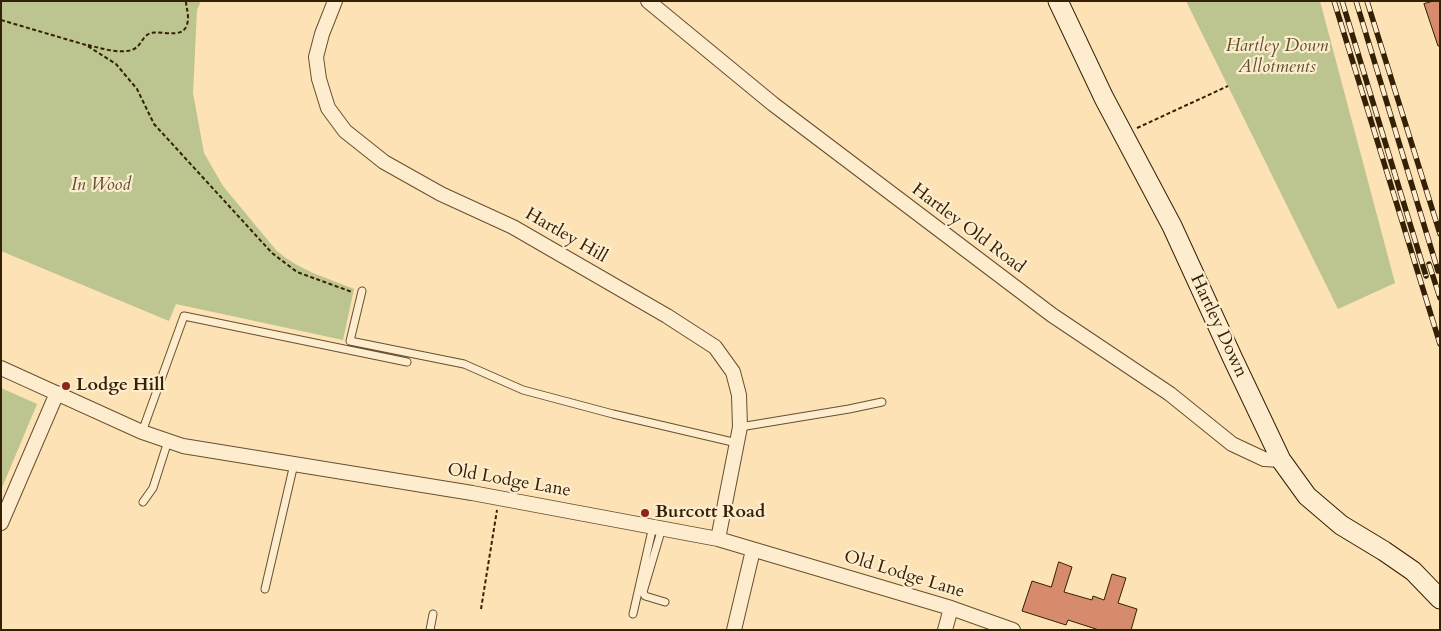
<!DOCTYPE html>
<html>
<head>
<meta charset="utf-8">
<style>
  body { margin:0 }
  #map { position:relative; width:1441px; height:631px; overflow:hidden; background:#fce2b4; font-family:Cardo,serif }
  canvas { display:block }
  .frame { position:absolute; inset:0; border:2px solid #342004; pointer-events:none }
</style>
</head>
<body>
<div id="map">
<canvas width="1441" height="631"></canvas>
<div class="frame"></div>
</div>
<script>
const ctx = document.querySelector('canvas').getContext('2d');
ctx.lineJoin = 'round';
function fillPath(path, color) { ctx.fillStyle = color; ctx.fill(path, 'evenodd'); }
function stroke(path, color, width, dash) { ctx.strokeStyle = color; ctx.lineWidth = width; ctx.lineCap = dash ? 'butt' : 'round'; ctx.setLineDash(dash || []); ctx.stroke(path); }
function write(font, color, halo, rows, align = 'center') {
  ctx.font = font + ' Cardo,serif'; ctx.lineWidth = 4.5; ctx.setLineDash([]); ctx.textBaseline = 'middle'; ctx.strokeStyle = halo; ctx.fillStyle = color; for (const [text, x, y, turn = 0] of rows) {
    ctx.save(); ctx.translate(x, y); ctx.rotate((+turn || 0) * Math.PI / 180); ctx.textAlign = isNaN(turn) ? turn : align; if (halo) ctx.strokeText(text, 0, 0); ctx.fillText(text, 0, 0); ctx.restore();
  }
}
const green = new Path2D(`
  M1,1h200l-4,9 -4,83 11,60 19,33 53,64c22,20 51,28 78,39l-11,51 -167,-36 -7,17 -168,-70z
  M1186,1h134l75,282 -57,26z
  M1,388l36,16 -36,86z`);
const building = new Path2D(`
  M1434,1h6v45h-2l-14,-42z
  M1059,562l13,5 -8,25 28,8 1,-4 11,4 8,-26 14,4 -8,25 19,6 -6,21h-32l-31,-10 -2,5 -44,-14 10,-30 19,6z`);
const path = new Path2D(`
  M1,20l85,25 30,19 21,25 17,35 118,129 25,19 55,20
  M88,45c12,3 40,12 50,1 4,-4 6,-11 13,-13 14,-3 37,9 37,-16 0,-6 -2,-10 -2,-16
  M1137,128l91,-42
  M481,609l16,-99`);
const lane = new Path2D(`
  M362,291l-12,50 114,23 59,26 90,24 124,29
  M740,427l109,-18 33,-7
  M142,432l42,-116 223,46
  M143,502l10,-14 15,-47
  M662,528l-19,64 2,4 20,6
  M265,589l29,-125
  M633,614l20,-88
  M430,630l3,-16`);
const street = new Path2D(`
  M335,1l-13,33 -6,23 3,22 9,29 17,23 39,31 57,32 72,33 154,89 48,31 18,25 6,23 1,32 -22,112
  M648,1l125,103 279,211 118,79 62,50 32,15 17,1
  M1,368l141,64 41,14 289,47 246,46 233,69 62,22
  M1,523l56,-130
  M734,630l19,-80
  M945,630l6,-22`);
const secondary = new Path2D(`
  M1058,1l46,97 68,128 61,133 48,101 26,36 34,29 43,26 29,20 27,28`);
const rail = new Path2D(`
  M1334,1l106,343
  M1342,1l84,275
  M1356,1l82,270
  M1367,1l73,233
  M1429,264l11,34`);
const markers = [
  [66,386,5,"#8f2418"],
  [645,513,5,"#8f2418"]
];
const parkNames = [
  ["Hartley Down",1277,47],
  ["Allotments",1277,68],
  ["In Wood",101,186]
];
const streetNames = [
  ["Hartley Old Road",968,229,37],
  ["Hartley Hill",566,236,30],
  ["Hartley Down",1218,326,65],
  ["Old Lodge Lane",509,481,10],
  ["Old Lodge Lane",904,575,17]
];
const poiNames = [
  ["Lodge Hill",76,386],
  ["Burcott Road",655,513]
];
fillPath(green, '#bcc48f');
fillPath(building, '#d68b6d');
stroke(building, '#342004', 1);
stroke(lane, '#665030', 9);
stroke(street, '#665030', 16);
stroke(secondary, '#342004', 21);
stroke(path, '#342004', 2, [4, 2.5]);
stroke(lane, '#fdecce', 7);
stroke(street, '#fdecce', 14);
stroke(secondary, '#fdecce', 19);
stroke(rail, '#342004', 5.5);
stroke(rail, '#fdecce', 4, [11]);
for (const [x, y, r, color] of markers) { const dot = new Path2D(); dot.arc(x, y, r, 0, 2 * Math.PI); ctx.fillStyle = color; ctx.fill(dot); stroke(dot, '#fdecce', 2); }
write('italic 18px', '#5d512e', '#fdecce', parkNames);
write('18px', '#342004', '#fdecce', streetNames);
write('bold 18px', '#342004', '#fdecce', poiNames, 'left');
</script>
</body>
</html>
